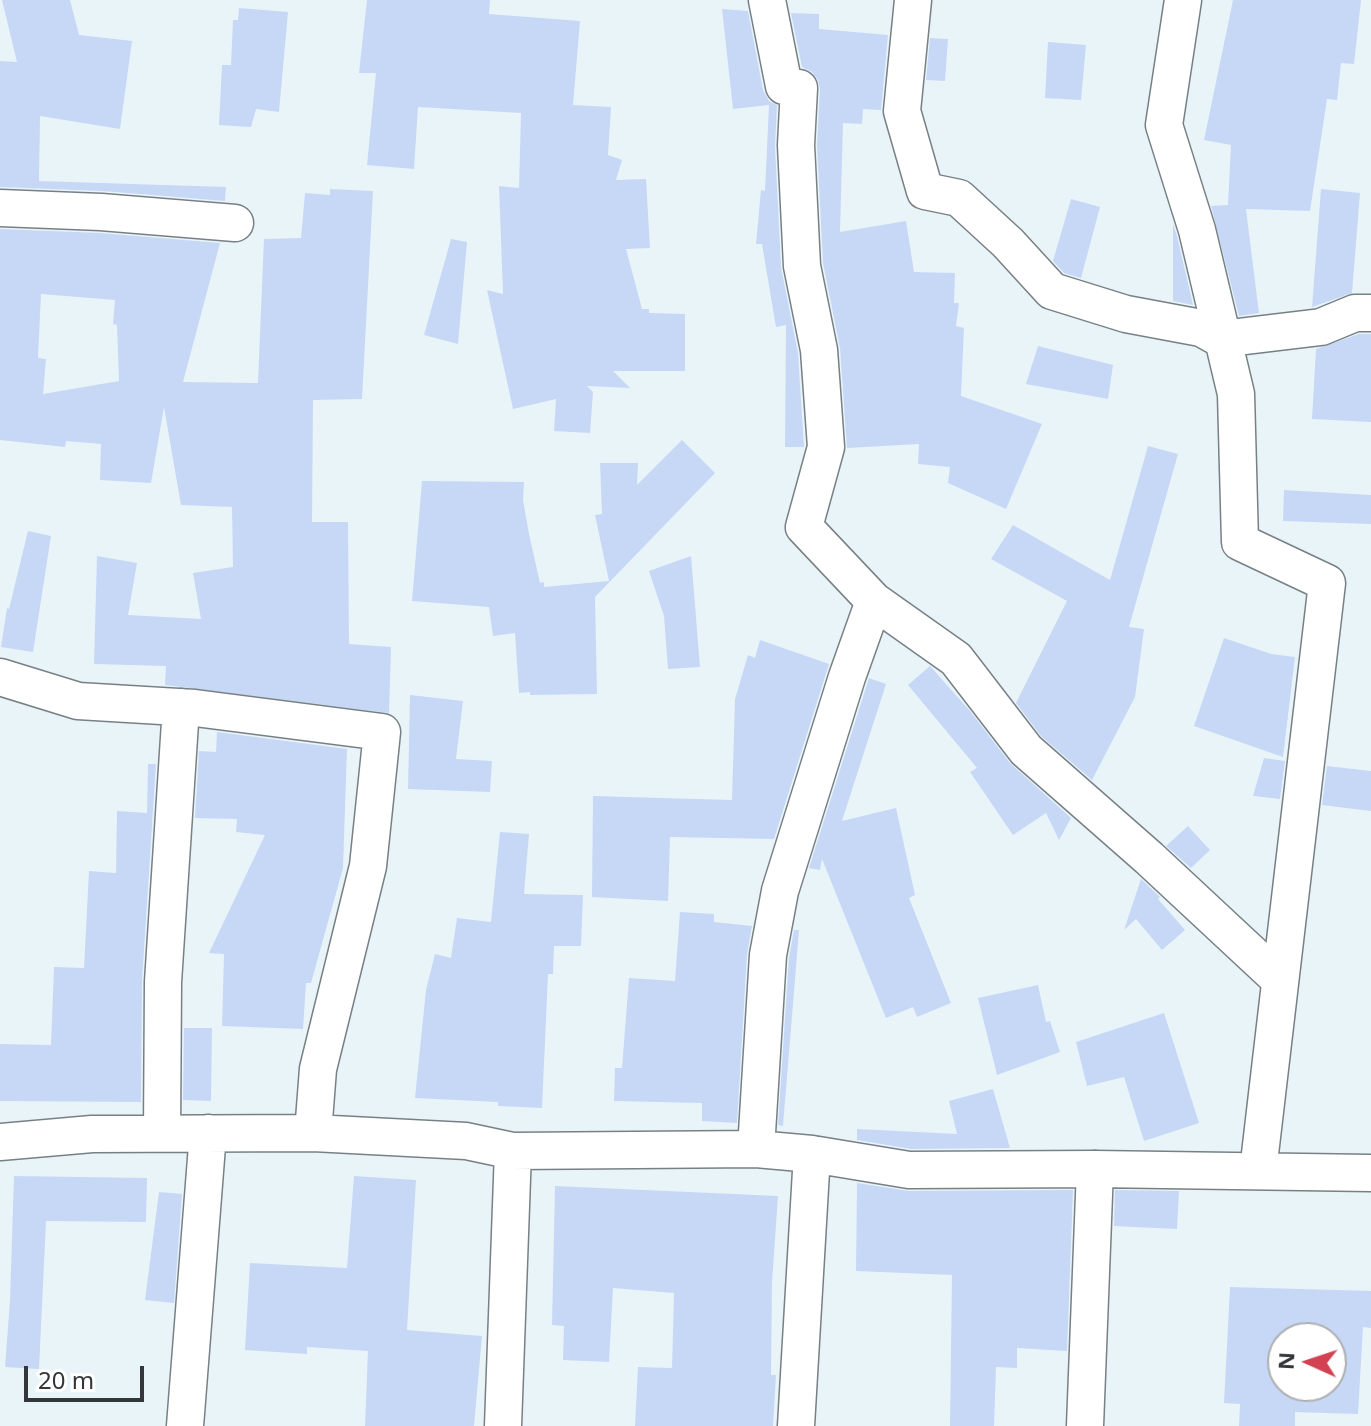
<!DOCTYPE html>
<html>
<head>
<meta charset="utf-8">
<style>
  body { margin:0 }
  #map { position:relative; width:1371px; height:1426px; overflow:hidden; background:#e9f4f9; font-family:"Noto Sans",sans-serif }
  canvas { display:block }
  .north { position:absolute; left:1267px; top:1322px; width:80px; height:80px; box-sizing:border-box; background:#fff; border:2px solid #adafb0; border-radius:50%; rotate:273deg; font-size:22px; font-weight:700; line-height:32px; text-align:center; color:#333739 }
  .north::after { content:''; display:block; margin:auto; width:28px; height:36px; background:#d24253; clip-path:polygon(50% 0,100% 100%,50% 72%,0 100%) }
  .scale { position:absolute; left:24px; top:1366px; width:120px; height:36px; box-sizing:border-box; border:4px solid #333739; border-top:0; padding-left:10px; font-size:24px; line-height:28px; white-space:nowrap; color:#333739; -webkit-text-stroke:6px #fff; paint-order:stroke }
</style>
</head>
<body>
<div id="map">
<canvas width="1371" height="1426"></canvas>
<div class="north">N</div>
<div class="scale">20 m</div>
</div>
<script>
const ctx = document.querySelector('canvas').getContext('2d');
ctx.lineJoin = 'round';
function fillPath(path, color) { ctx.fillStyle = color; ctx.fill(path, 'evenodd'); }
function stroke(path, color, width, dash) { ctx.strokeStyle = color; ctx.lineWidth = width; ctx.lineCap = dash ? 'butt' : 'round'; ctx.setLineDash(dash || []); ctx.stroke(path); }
const building = new Path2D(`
  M2,0h68l9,35 53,6 -12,88 -80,-13 -1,65 187,6 -1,14 -122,-10 -103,-4v-126l17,1z
  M367,0h123l-1,14 91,7 -7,84 38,2 -3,48 14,5 -6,20 30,-1 4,69 -24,1 16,60h7v4l36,1v57h-72l17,17 -43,-2 6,6 -3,41 -36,-2 2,-32 -43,10 -26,-119 16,4 -4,-108 20,2 2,-75 -103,-6 -4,62 -47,-4 9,-92h-17z
  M1233,0h128l-7,64 -13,-1 -4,37 -10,-1 -17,112 -64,-2 13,104 -20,3 -28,-110 17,-1 3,-60 -27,-5z
  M239,8l49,4 -9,100 -23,-3 -5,18 -32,-2 3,-60h9l2,-45h5z
  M722,9l26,2 15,79 6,11 8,4 -2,41 6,121 17,86 6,94h-19l1,-122 -10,2 -14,-83h-6l5,-54 4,1 4,-86 -36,4z
  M791,13l28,1v15l69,6 -7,75 -18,-1 -1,15 -19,-1 -3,109 66,-11 8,51 41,1 -1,30h5l-3,23 8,2 -3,68 81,28 -36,85 -58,-26 2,-16 -32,-3 1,-20 -72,4 -7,-100 -17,-85 -6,-118 3,-57 -2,-8 -6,-8 -10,-5z
  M930,38l18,1 -3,42 -19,-1z
  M1048,42l38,3 -5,55 -36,-2z
  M330,189l43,2 -11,208 -49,1 -1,122h36l1,122 42,3 -2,66 -224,-28 1,-19 -72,-2 3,-108 40,7 -9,52 73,4 -8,-46 40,-6 -1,-60 -51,-2 -17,-98 -13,76 -51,-3 1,-36 -35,-3 -1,6 -65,-7v-211l100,4 120,10 -37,139 75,1 6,-144 37,-1 4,-45 25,2zM41,294l74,6 -2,24 4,1 2,56 -76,13 3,-35 -8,-1z
  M1321,189l39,4 -8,100 -40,14z
  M1071,199l29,8 -19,71 -17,-5 -11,-12z
  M1173,224l4,12 16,69 -20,-4z
  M451,239l16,3 -9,102 -34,-9z
  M1359,334h12v88l-59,-3 4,-70z
  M1038,346l75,19 -5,34 -82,-15z
  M682,440l33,33 -120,124 2,97 -67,1v-3l-11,1 -4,-60 -22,3 -4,-29 -77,-6 10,-120 102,1 -1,18 6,34 11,49 4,-1v5l65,-6 -14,-66 7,-1 -2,-51h38l-1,22z
  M1148,446l30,8 -49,173 15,2 -9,68 -43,83 -51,-44 -25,-33 51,-102 -76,-42 22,-34 97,55z
  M1284,490l87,5v29l-88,-3z
  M28,531l23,5 -18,116 -32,-5 6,-39 2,1z
  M691,556l9,111 -32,2 -4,-53 -15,-45z
  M1224,638l47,16 24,3 -12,100 -89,-31z
  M760,640l69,24 -55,175 -104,-2 -2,64 -76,-4 1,-101 139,4 3,-101 13,-44 7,3z
  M930,666l40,45 40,52 61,55 -12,22 -13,-27 -33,22 -43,-63 7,-4 -69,-83z
  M869,678l17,6 -44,137 54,-13 19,87 -6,3 42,105 -34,14 -4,-10 -27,11 -64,-159 -2,11 -11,-2z
  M410,695l53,6 -7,58 36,2 -2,31 -82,-3z
  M217,732l130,17 -4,119 -32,115h-5l-3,46 -81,-3 2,-72 -15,-1 56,-118 -29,-3 1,-13 -42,-1 4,-67 17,1z
  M1264,758l21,3 -5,38 -27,-3z
  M148,764h8l-14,217 -1,121 -141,-1v-57l51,1 3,-78 30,1 5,-97 27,2 1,-62 30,2z
  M1327,766l44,5v40l-49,-6z
  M1188,826l22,24 -19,18 -25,-22z
  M500,832l29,2 -5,60 59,1 -2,51h-27l-1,28h-5l-6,134 -44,-2v-4l-83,-4 11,-108 9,-36 16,4 6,-40 34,4z
  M1141,879l19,18 -2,2 27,31 -23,20 -26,-31 -12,11z
  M680,912l34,2v8l38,4 -5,28 -10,169 -35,-2v-18l-88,-2 1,-33h7l7,-90 46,3z
  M794,930h5l-16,196 -5,-1 11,-167z
  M1038,985l8,37 4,-1 10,31 -63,23 -19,-77z
  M1164,1013l35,110 -55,18 -20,-64 -37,9 -11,-44z
  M184,1028h28l-1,73 -28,-1z
  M993,1089l17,59 -99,1 -54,-9v-11l100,5 -8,-33z
  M14,1176l133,2 -1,44 -100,-1 -7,148 -34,-2 5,-66z
  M354,1176l62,4 -9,150 75,6 -8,90h-109l3,-75 -61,-4v7l-62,-4 5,-87 97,5z
  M857,1183l52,8 164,-1 -6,161 -50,-3v20l-21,-1 -2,59h-44l2,-151 -96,-4z
  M555,1186l223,10 -6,87 -1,92h5l-3,51h-138l3,-59 34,1 2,-75 -61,-5 -4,74 -46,-2 1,-34 -12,-1z
  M1115,1190l64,1 -2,38 -63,-3z
  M159,1192l23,2 -8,109 -29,-3z
  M1230,1287l141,4v37l-8,-1 -5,87 -63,-2v14h-56l1,-22 -16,-1zM1283,1338h48v48h-48z`);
const street = new Path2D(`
  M767,0l17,86 15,2 -3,57 6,121 17,84 7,97 -22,80 70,74 82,58 70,91 123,108 131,122
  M913,0l-11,111 23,80 34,7 49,45 44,48 74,23 75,14 20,11 100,-12 34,-14h16
  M1183,0l-19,125 33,105 39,164 4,148 87,41 -69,588
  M0,208l101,4 134,11
  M0,677l78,24 117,7 187,24 -14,134 -50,203 -5,64
  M162,1133l1,-151 18,-275
  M0,1142l92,-8 221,-1 153,8 47,10 243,-2 56,5 97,16 186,-1 276,4
  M756,1149l12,-194 12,-64 67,-214 27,-76
  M185,1426l23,-293
  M503,1426l10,-275
  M796,1426l16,-272
  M1085,1426l10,-257`);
fillPath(building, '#c6d8f6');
stroke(street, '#778085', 39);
stroke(street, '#fff', 36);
</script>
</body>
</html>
